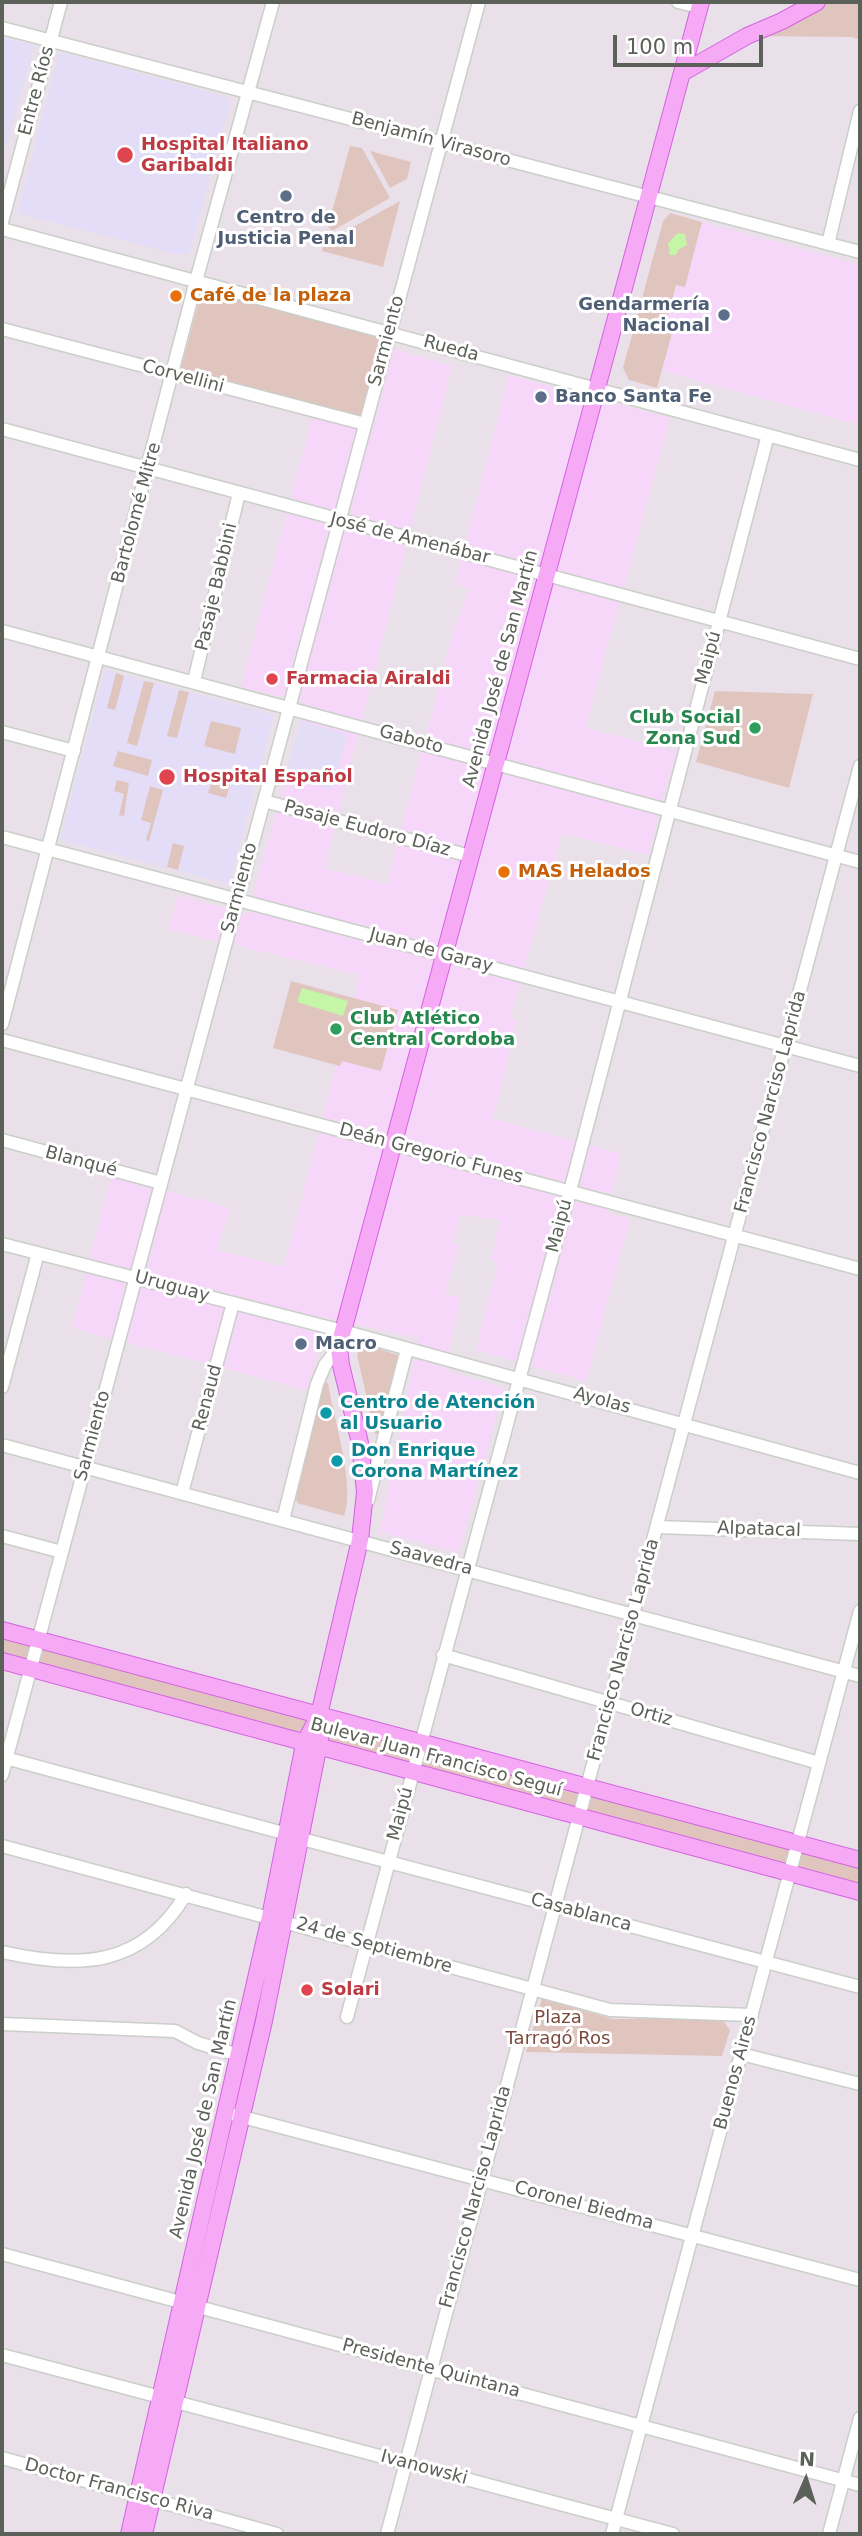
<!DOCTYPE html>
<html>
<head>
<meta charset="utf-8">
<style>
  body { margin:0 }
  #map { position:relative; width:862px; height:2536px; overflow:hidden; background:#eae0ea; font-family:"DejaVu Sans",sans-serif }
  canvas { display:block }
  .frame { position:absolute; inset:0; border:4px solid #5b6059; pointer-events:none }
  .north { position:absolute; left:771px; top:2445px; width:70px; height:70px; -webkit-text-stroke:5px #fff; paint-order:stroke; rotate:3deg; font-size:19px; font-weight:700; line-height:28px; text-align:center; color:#5b6059 }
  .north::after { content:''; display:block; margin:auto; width:24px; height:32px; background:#5b6059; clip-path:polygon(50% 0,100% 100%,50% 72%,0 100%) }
  .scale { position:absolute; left:613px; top:35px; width:150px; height:32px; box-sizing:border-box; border:4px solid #5b6059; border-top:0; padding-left:9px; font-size:21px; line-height:24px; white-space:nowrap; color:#5b6059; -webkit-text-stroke:5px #fff; paint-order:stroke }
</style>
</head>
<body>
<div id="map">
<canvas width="862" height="2536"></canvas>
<div class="frame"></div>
<div class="north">N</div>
<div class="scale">100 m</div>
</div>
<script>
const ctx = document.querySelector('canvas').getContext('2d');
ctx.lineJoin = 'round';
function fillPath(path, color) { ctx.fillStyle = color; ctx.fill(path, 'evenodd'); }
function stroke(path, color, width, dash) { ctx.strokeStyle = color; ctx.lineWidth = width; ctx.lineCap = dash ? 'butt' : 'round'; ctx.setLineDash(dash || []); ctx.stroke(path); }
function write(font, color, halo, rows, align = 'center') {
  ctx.font = font + ' "DejaVu Sans",sans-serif'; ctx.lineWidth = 6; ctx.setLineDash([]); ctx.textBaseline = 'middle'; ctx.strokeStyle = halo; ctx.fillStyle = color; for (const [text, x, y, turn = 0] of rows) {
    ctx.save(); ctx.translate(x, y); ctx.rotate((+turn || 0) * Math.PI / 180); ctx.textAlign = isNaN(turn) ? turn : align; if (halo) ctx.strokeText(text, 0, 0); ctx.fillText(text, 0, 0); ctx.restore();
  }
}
const commercial = new Path2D(`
  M702,222l158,43v160l-198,-54 13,-48 -8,-3 9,-35 9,2z
  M393,349l59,17 -128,502 63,16 67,-255 16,-41 -15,-4 54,-209 161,43 -85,310 91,23 -28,104 -86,-22 -52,184 7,3 -24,99 128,35 -14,60 23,4 -44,163 -110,-31 22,-87 -7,-3 9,-40 -40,-6 -8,30 7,1 -14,49 16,4 -17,72 60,18 -45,164 -79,-20 38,-194 -90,-20 -21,72 -235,-62 39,-151 120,31 -14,42 67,17 76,-292 -192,-46 10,-33 70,18 59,-211 -66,-16 72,-273 60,16z`);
const medical = new Path2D(`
  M2,37l32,9 -27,98 -5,-2z
  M63,53l161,43 6,7 -41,151h-13l-159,-41 41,-156z
  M105,670l169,45 -45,169 -169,-44z
  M301,721l46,13 -15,56 -47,-13z`);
const green = new Path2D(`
  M817,2h43v38l-8,-3 -105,-1z
  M350,146l12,2 28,50 -58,33 -4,-5z
  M370,151l41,11 -4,17 -17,9z
  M400,201l-17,66 -61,-16 2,-8z
  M670,213l32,9 -17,65 -9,-2 -9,35 8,2 -18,66 -28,-8 -6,-12 40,-147z
  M202,290l182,47 -22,80 -181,-49z
  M116,673l8,3 -9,34 -8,-2z
  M144,681l10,2 -17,63 -10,-3z
  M179,690l10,2 -12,46 -10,-2z
  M715,691l98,3 -24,94 -93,-26z
  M211,721l30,7 -6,26 -31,-8z
  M118,751l34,9 -4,16 -35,-10z
  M213,777l18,5 -5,16 -18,-5z
  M117,780l12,3 -5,33 -5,-1 5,-21 -10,-3z
  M150,786l13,4 -14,51 -3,-1 5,-17 -10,-3z
  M173,843l11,3 -6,24 -11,-3z
  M291,981l107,29 -17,61 -39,-10 -2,5 -67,-18z
  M371,1346l29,10 -22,78h-3l-18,-79 2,-7z
  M324,1383h4c5,32 28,105 16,133l-47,-13 -1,-5z
  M2,1630l858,230v32l-858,-231z
  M542,1999l71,20 108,-1 9,12 -8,26 -196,-4z`);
const water = new Path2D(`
  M678,233l7,1 2,11 -9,5 -2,5h-6l-2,-12z
  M302,988l46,13 -5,15 -46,-14z`);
const minor = new Path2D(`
  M678,2l21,5
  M2,28l858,224
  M2,222l59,-220
  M2,229l858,231
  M828,244l32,-133
  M2,329l363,95
  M2,429l858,230
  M2,631l858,231
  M194,681l45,-188
  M2,732l72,19
  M264,801l206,55
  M2,837l858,229
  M2,1024l194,-743 77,-279
  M2,1040l858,229
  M2,1140l159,43
  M2,1244l341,87 517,142
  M2,1387l36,-134
  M2,1445l858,231
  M182,1493l51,-190
  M368,1500l39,-151
  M283,1520l34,-136 8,-19 14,-18
  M657,1527l203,7
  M2,1536l60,16
  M443,1655l376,108
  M2,1757l285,77
  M2,1775l477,-1773
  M302,1839l558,148
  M2,1846l608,164 142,5
  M2,1952c76,17 140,16 184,-58
  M347,2017l223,-826 198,-756
  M2,2024l173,7 23,12 41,12
  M741,2054l119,30
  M235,2115l625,165
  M2,2254l858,231
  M2,2355l158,42
  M176,2402l497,132
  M2,2458l275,76
  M387,2534l473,-1768
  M612,2534l248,-923
  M829,2534l31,-116`);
const major = new Path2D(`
  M682,73l65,-37 35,-15 35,-19
  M2,1630l858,230
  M2,1661l858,231
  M129,2534l141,-617 34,-173 15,-29 41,-175 5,-48 -5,-49 -19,-78 -2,-18 4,-16 358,-1329
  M144,2534l120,-513 56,-282`);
const markers = [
  [125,155,9,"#e0444e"],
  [286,196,7,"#5c6f8a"],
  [176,296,7,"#e8710a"],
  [724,315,7,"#5c6f8a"],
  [541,397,7,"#5c6f8a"],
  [272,679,7,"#e0444e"],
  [755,728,7,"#2e9e5b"],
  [167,777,9,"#e0444e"],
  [504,872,7,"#e8710a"],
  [336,1029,7,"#2e9e5b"],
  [301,1344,7,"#5c6f8a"],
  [326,1413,7,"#0f9aa8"],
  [337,1461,7,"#0f9aa8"],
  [307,1990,7,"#e0444e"]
];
const streetNames = [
  ["Entre Ríos",37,91,-75],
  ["Benjamín Virasoro",431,140,15],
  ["Sarmiento",387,341,-75],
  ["Rueda",451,349,15],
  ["Corvellini",183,377,15],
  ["Bartolomé Mitre",137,513,-75],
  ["José de Amenábar",410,539,14],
  ["Pasaje Babbini",217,587,-77],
  ["Maipú",709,658,-75],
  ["Avenida José de San Martín",501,669,-75],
  ["Gaboto",411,740,15],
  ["Pasaje Eudoro Díaz",367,829,15],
  ["Sarmiento",240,888,-75],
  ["Juan de Garay",431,951,15],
  ["Francisco Narciso Laprida",771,1102,-75],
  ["Deán Gregorio Funes",431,1154,15],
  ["Blanqué",81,1162,15],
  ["Maipú",560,1226,-75],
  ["Uruguay",172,1287,15],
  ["Renaud",208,1398,-75],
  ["Ayolas",602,1401,15],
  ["Sarmiento",93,1436,-75],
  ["Alpatacal",759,1530,2],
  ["Saavedra",431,1559,15],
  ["Francisco Narciso Laprida",624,1650,-75],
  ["Ortiz",651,1715,16],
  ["Bulevar Juan Francisco Seguí",436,1758,15],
  ["Maipú",401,1814,-75],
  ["Casablanca",581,1913,15],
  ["24 de Septiembre",374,1946,16],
  ["Buenos Aires",736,2073,-75],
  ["Avenida José de San Martín",204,2119,-77],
  ["Francisco Narciso Laprida",476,2197,-75],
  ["Coronel Biedma",584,2206,15],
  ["Presidente Quintana",431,2369,15],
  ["Ivanowski",424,2468,15],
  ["Doctor Francisco Riva",119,2490,15]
];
const healthNames = [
  ["Hospital Italiano",141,145],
  ["Garibaldi",141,166],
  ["Farmacia Airaldi",286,679],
  ["Hospital Español",183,777],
  ["Solari",321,1990]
];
const serviceNames = [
  ["Centro de",286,218,"center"],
  ["Justicia Penal",286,239,"center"],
  ["Gendarmería",710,305,"right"],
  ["Nacional",710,326,"right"],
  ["Banco Santa Fe",555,397],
  ["Macro",315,1344]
];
const foodNames = [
  ["Café de la plaza",190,296],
  ["MAS Helados",518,872]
];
const leisureNames = [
  ["Club Social",741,718],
  ["Zona Sud",741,739],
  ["Club Atlético",350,1019,"left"],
  ["Central Cordoba",350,1040,"left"]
];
const cultureNames = [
  ["Centro de Atención",340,1403],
  ["al Usuario",340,1424],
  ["Don Enrique",351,1451],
  ["Corona Martínez",351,1472]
];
const parkNames = [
  ["Plaza",558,2018],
  ["Tarragó Ros",558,2039]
];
fillPath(commercial, '#f7d7f9');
fillPath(medical, '#e4ddf7');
fillPath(green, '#e0c5bf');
fillPath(water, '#c5f5a6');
stroke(minor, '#cacfc9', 15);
stroke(major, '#d363e1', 18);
stroke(minor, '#fff', 12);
stroke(major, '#f6aaf5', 16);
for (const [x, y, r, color] of markers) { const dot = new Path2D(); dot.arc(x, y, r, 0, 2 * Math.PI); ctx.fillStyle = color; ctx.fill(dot); stroke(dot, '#fff', 2.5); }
write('18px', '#5b6059', '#fff', streetNames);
write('bold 18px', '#be3a42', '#fff', healthNames, 'left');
write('bold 18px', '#4e5e75', '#fff', serviceNames, 'left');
write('bold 18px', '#c56008', '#fff', foodNames, 'left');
write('bold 18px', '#27864d', '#fff', leisureNames, 'right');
write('bold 18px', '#0d838f', '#fff', cultureNames, 'left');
write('18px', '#7c4a3c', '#fff', parkNames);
</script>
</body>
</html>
